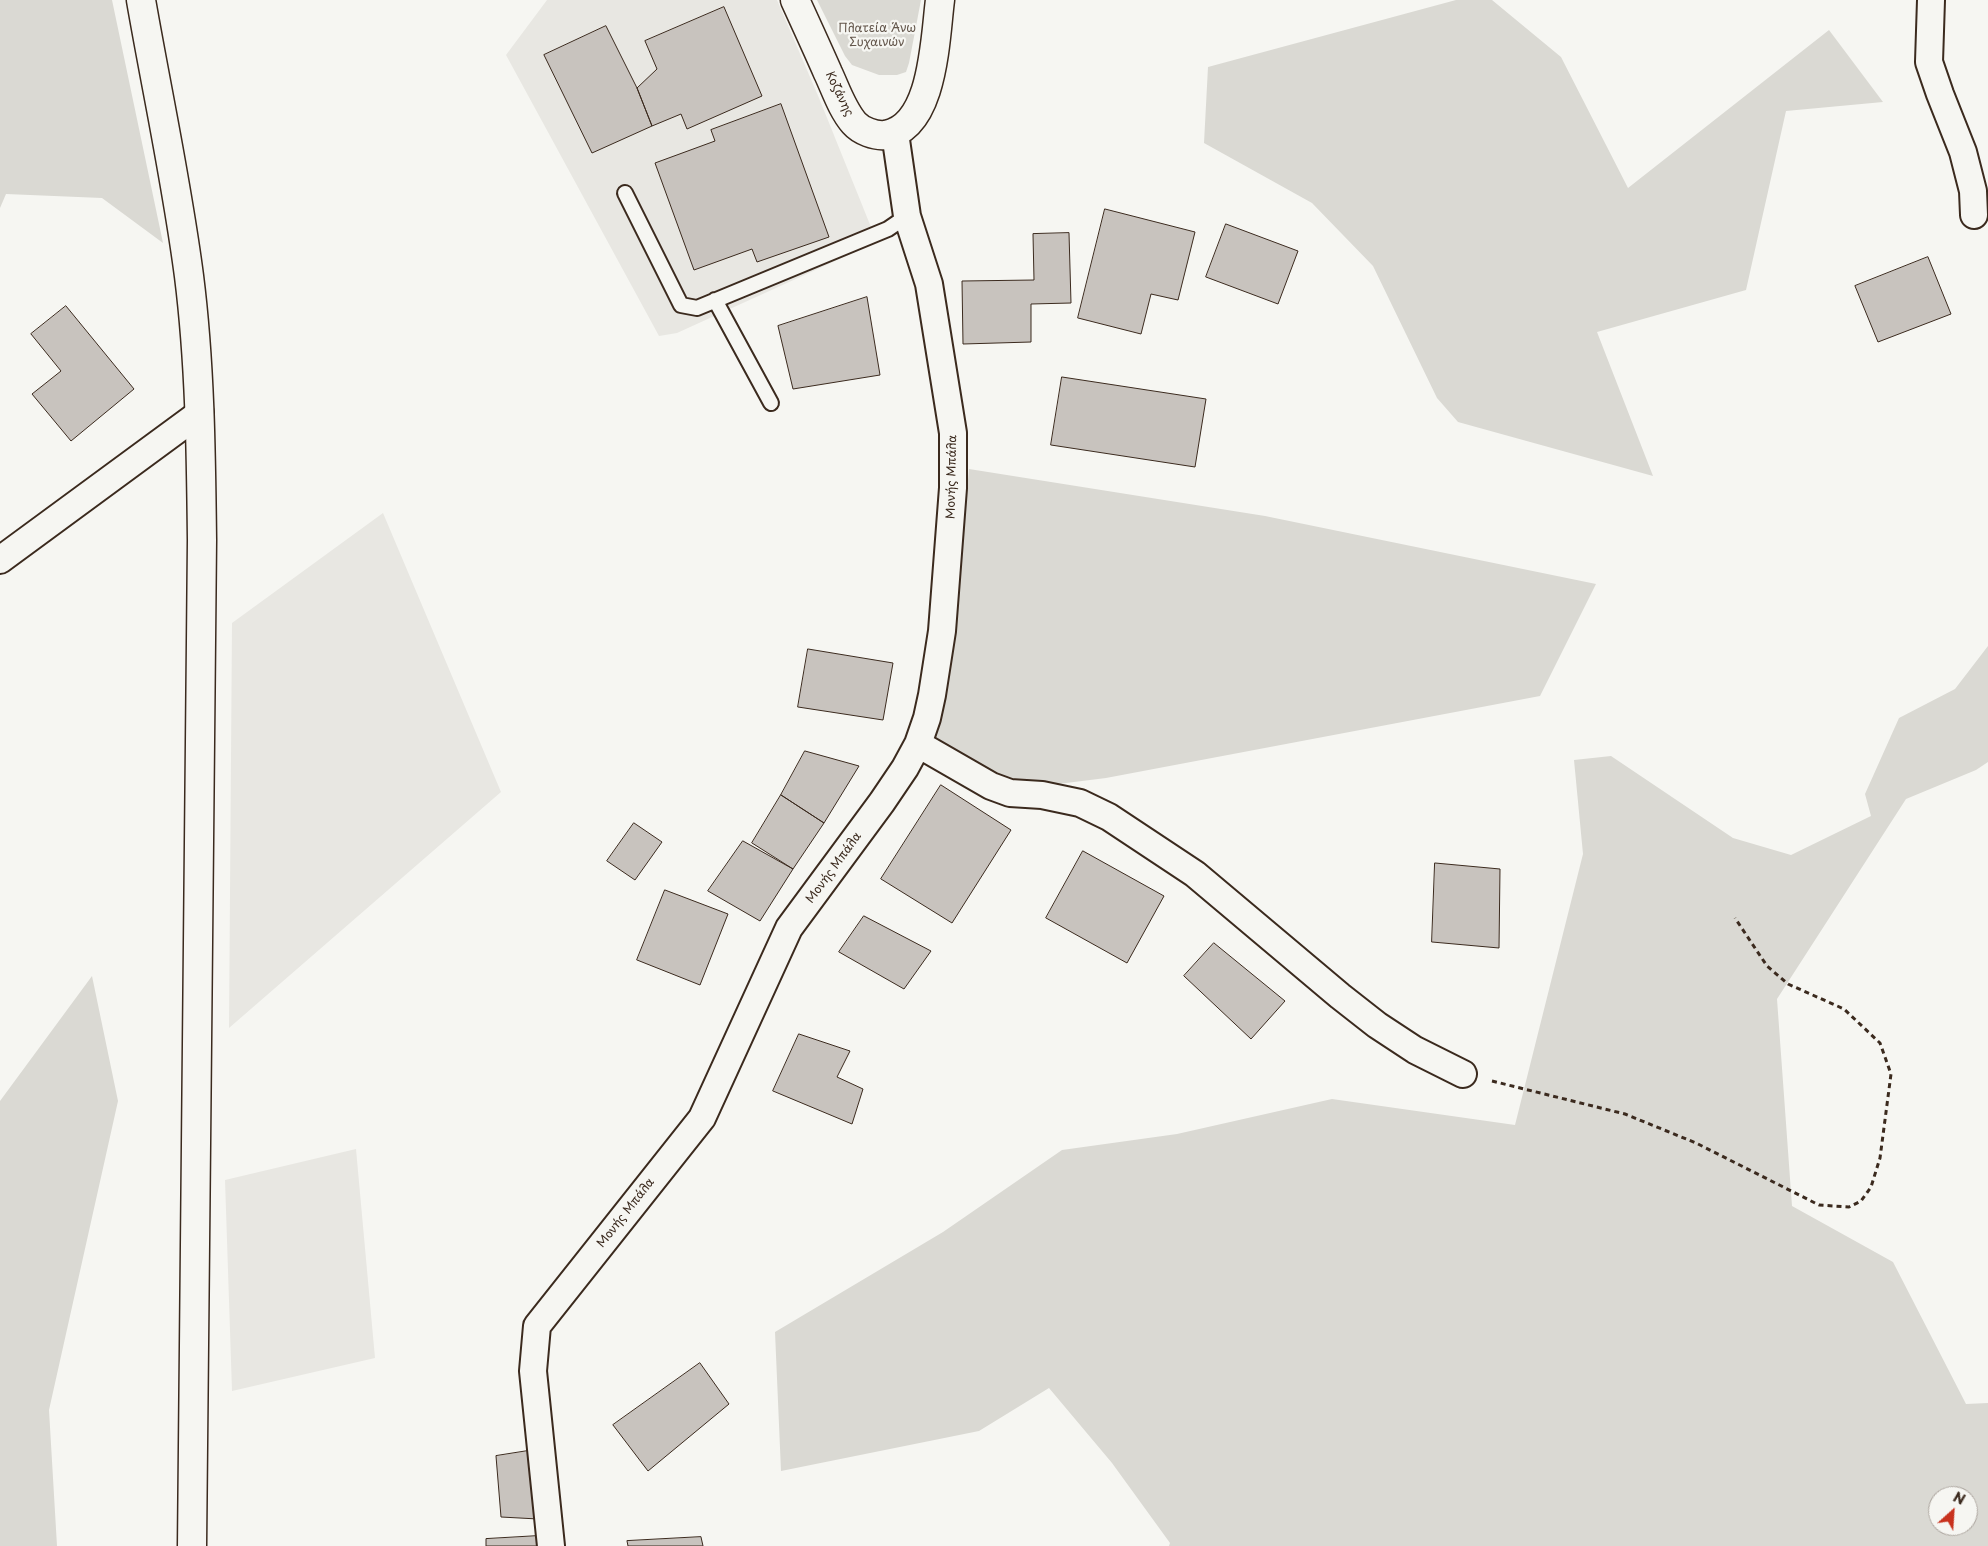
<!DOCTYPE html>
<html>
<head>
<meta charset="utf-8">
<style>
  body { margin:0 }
  #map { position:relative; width:1988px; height:1546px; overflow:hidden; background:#f6f6f2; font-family:"Playpen Sans",sans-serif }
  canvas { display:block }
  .north { position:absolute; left:1928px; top:1486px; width:50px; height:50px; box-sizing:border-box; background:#f6f6f2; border:1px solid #aba49d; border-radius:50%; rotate:26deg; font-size:14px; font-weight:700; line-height:20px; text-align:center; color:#3b2a1e }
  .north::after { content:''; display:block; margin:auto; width:18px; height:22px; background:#c8321e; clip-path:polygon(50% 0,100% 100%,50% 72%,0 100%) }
</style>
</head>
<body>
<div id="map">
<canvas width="1988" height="1546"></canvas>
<div class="north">N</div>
</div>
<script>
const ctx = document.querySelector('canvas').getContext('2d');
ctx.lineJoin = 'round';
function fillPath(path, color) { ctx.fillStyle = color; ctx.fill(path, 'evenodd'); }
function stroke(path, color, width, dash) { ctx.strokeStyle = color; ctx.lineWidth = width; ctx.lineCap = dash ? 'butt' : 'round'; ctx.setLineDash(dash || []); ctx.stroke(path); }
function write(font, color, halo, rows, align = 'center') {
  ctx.font = font + ' "Playpen Sans",sans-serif'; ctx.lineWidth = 4.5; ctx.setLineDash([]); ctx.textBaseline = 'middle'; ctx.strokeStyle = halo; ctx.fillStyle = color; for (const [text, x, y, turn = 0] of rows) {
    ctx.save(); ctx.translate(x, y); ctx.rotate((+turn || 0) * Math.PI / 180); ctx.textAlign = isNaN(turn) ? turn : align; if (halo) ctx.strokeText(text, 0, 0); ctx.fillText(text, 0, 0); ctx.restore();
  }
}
const built = new Path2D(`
  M547,0h230l42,98 58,144 -200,91 -18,3 -153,-281z
  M383,513l118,279 -272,236 3,-405z
  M356,1149l19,209 -143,33 -7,-211z`);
const green = new Path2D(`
  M0,0h112l51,243 -61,-45 -96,-4 -6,14z
  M817,0h104l-12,63 -3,9 -9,3h-18l-27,-10 -7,-9z
  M1456,0h36l69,57 67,131 201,-158 54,72 -97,9 -40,179 -149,42 56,144 -195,-54 -21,-24 -64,-132 -61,-63 -108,-60 4,-76z
  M969,469l296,47 331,68 -56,112 -434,82 -56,7 -33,-3 -34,-10 -50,-32 22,-118z
  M1988,646v116l-12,8 -70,29 -129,200 15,207 101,56 73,142 22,-1v143h-819l1,-3 -58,-80 -63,-75 -70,43 -198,40 -6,-139 168,-100 119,-82 115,-16 155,-35 183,26 68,-271 -9,-94 37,-4 122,82 58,17 80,-39 -6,-22 34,-76 56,-29zM1938,1496h30v30h-30z
  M92,976l26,125 -69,309 8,136h-57v-445z`);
const building = new Path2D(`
  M724,7l38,89 -75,33 -6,-15 -29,12 -15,-38 20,-19 -12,-28z
  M606,26l31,62 15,38 -60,27 -48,-98z
  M781,104l48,133 -72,25 -5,-13 -58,21 -39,-107 60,-22 -4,-11z
  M1105,209l90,23 -17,68 -27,-6 -10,40 -63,-16z
  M1226,224l72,27 -20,53 -72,-27z
  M1069,233l2,70 -40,1v38l-68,2 -1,-63 72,-1 -1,-46z
  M1928,257l23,57 -73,28 -23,-56z
  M867,297l13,78 -87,14 -15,-63z
  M66,306l68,83 -63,52 -39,-47 29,-23 -30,-37z
  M1062,377l144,22 -11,68 -144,-22z
  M808,649l85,14 -10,57 -85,-13z
  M805,751l54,15 -35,57 -43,-28z
  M941,785l70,45 -59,93 -71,-44z
  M781,795l43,28 -31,46 -41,-26z
  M634,823l28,19 -27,38 -28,-19z
  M743,841l50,28 -33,52 -52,-30z
  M1083,851l81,45 -37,67 -81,-45z
  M1435,863l65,6 -1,79 -67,-6z
  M665,890l63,24 -28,71 -63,-25z
  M864,916l67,35 -27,38 -65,-37z
  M1214,943l71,58 -34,38 -67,-63z
  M799,1034l51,17 -13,26 26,12 -11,35 -79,-33z
  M700,1363l29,41 -81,67 -35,-46z
  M534,1450l4,69 -37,-2 -5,-61z
  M538,1536l1,10h-53v-7z
  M701,1537l2,9h-75l-1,-5z`);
const path = new Path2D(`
  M1492,1081l133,33 71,29 123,62 30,2 12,-6 10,-14 9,-29 11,-84 -11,-31 -36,-34 -56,-25 -21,-18 -32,-48`);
const lane = new Path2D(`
  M625,193l56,112 16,3 191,-79 19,-13
  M715,300l56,103`);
const street = new Path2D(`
  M1931,0l-2,62 11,32 23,58 10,39 1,24
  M0,560l200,-147
  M918,744l73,42 19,7 32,2 38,8 29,14 86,57 145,122 37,29 38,25 48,24
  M551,1546l-18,-175 4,-45 165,-208 87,-190 93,-126 23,-34 13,-24 9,-26 5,-23 10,-64 11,-143v-55l-24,-149 -22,-68 -12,-83`);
const secondary = new Path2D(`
  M141,0c16,92 36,183 48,276 11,87 12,176 13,264l-10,1006
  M795,0c11,24 22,48 33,73 8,17 14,36 26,50 7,8 21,13 31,12 49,-7 50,-97 55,-135`);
const parkNames = [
  ["Πλατεία Άνω",877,29],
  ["Συχαινών",877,43]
];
const streetNames = [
  ["Κοζάνης",839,94,64],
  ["Μονής Μπάλα",952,477,-89],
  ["Μονής Μπάλα",834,868,-54],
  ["Μονής Μπάλα",626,1213,-52]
];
fillPath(built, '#e8e7e2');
fillPath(green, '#dad9d3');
fillPath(building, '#c8c3be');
stroke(building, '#3b2a1e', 1);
stroke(lane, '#3b2a1e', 18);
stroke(street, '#3b2a1e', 30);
stroke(secondary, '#3b2a1e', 31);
stroke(path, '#3b2a1e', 3, [5, 4]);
stroke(lane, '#f6f6f2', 14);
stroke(street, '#f6f6f2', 26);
stroke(secondary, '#f6f6f2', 28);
write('12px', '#63564b', '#f6f6f2', parkNames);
write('12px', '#3b2a1e', '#f6f6f2', streetNames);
</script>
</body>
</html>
